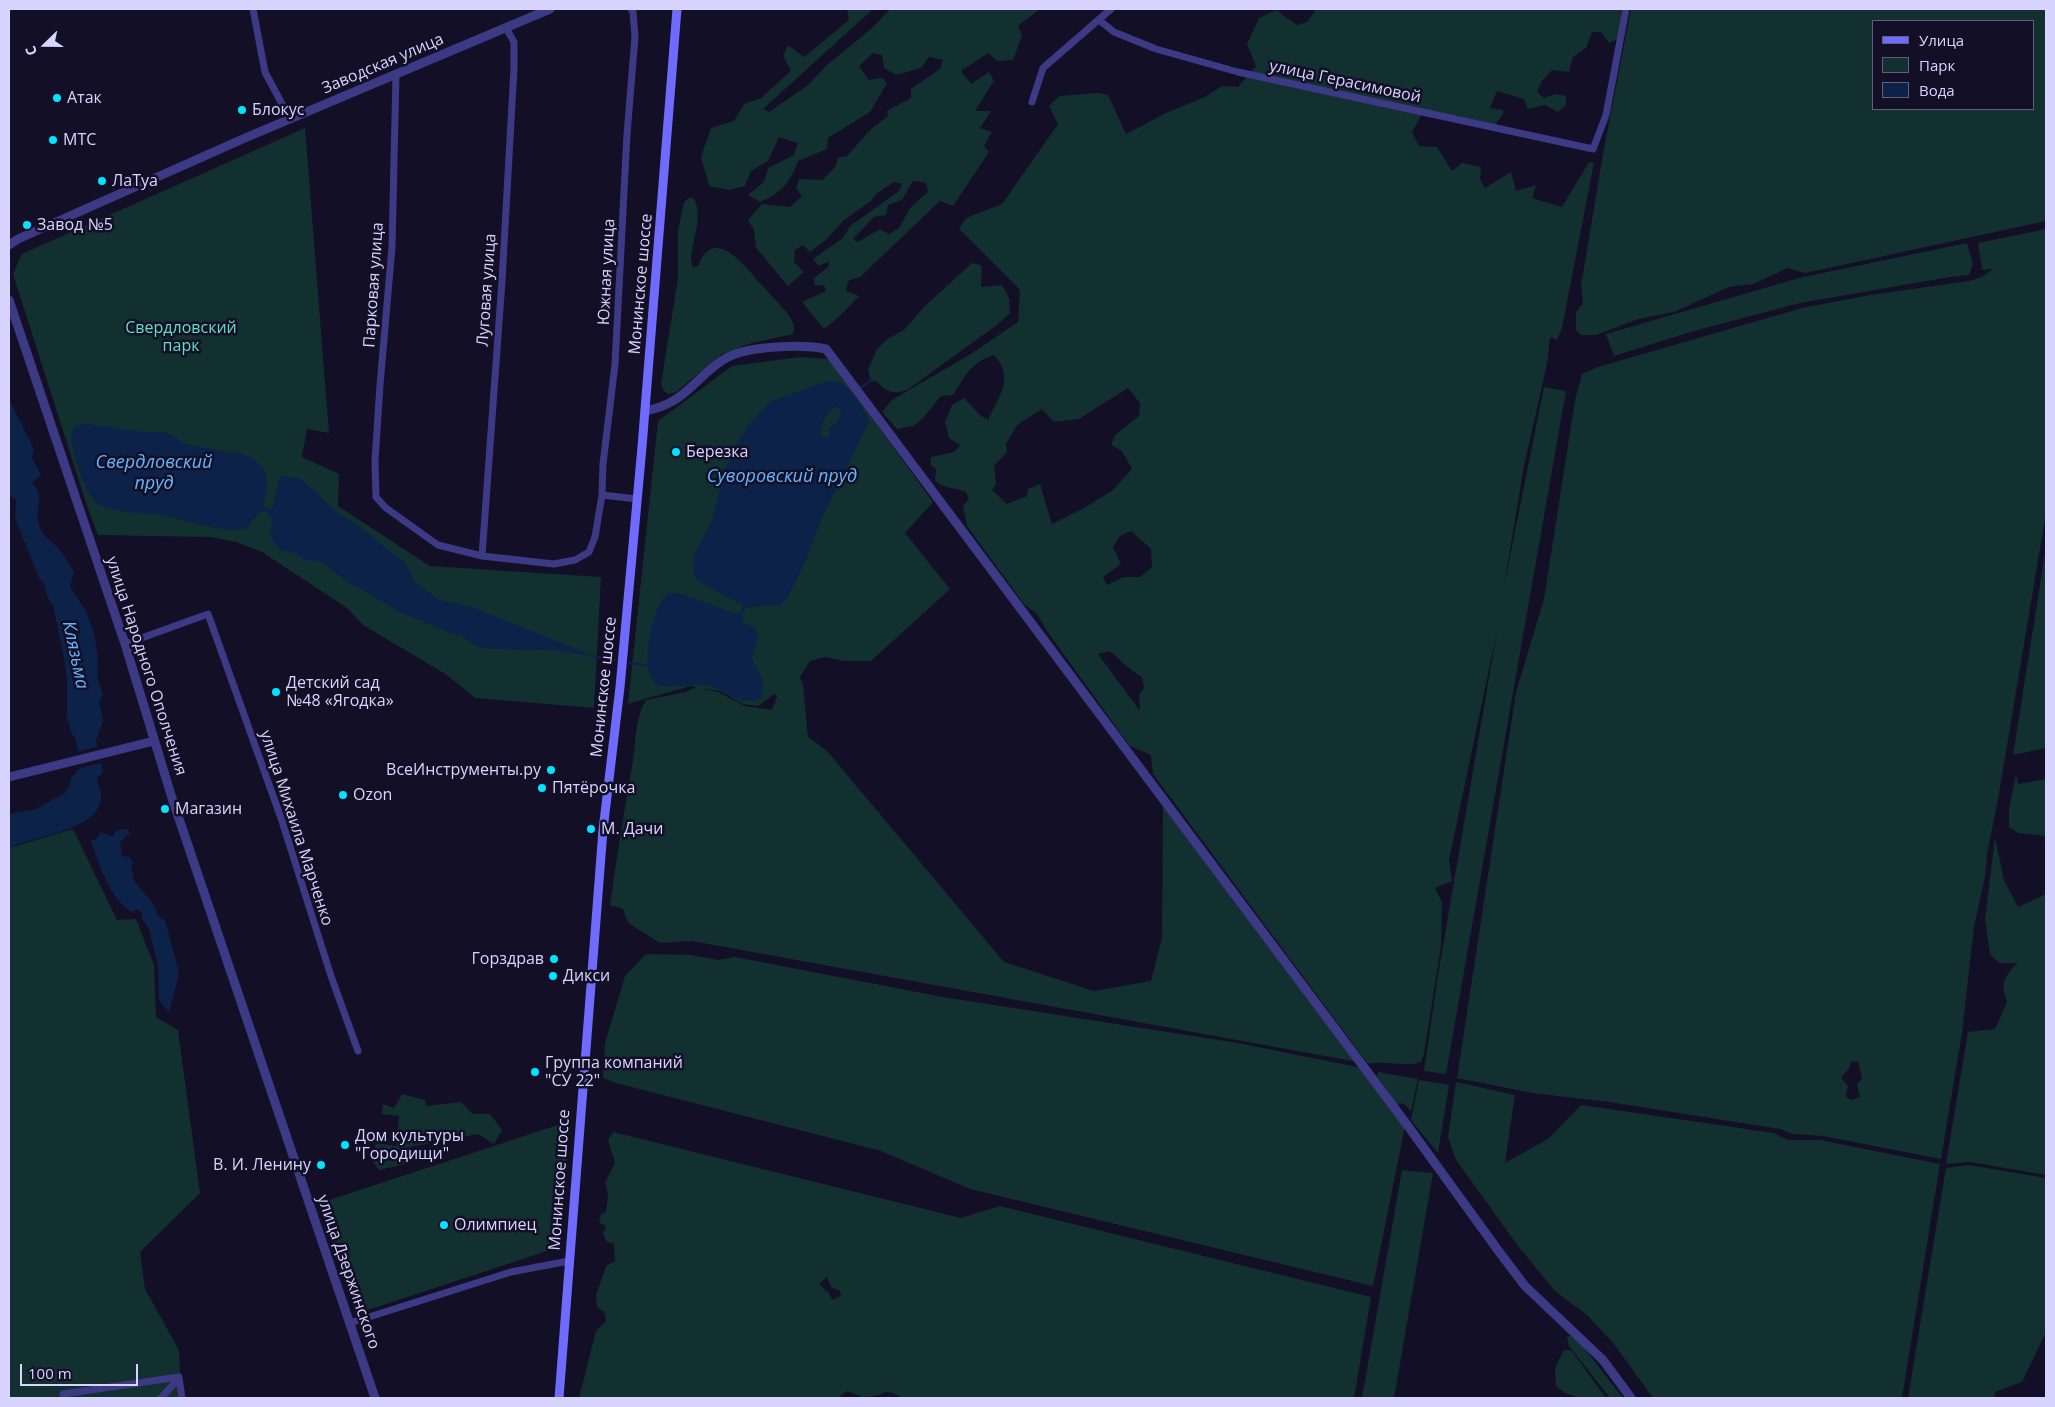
<!DOCTYPE html>
<html>
<head>
<meta charset="utf-8">
<style>
  body { margin:0 }
  #map { position:relative; width:2055px; height:1407px; overflow:hidden; background:#130f26; font-family:"Open Sans",sans-serif }
  canvas { display:block }
  .frame { position:absolute; inset:0; border:10px solid #d9d4ff; pointer-events:none }
  .legend { position:absolute; left:1872px; top:20px; width:162px; height:90px; box-sizing:border-box; background:#130f26; border:1px solid #625e7d; margin:0; padding:6px 9px; list-style:none; font-size:15px; color:#d9d4ff }
  .legend li { display:flex; align-items:center; gap:10px; height:25px }
  .legend b { width:25px; border:1px solid #625e7d }
  .north { position:absolute; left:20px; top:20px; width:50px; height:50px; -webkit-text-stroke:4px #130f26; paint-order:stroke; rotate:248deg; font-size:14px; font-weight:700; line-height:20px; text-align:center; color:#d9d4ff }
  .north::after { content:''; display:block; margin:auto; width:18px; height:22px; background:#d9d4ff; clip-path:polygon(50% 0,100% 100%,50% 72%,0 100%) }
  .scale { position:absolute; left:20px; top:1364px; width:118px; height:22px; box-sizing:border-box; border:2px solid #d9d4ff; border-top:0; padding-left:6px; font-size:15px; line-height:18px; white-space:nowrap; color:#d9d4ff; -webkit-text-stroke:4px #130f26; paint-order:stroke }
</style>
</head>
<body>
<div id="map">
<canvas width="2055" height="1407"></canvas>
<div class="frame"></div>
<ul class="legend">
<li><b style="height:6px;background:#6f6bff"></b>Улица</li>
<li><b style="height:14px;background:#12302f"></b>Парк</li>
<li><b style="height:14px;background:#0c2248"></b>Вода</li>
</ul>
<div class="north">С</div>
<div class="scale">100 m</div>
</div>
<script>
const ctx = document.querySelector('canvas').getContext('2d');
ctx.lineJoin = 'round';
function fillPath(path, color) { ctx.fillStyle = color; ctx.fill(path, 'evenodd'); }
function stroke(path, color, width, dash) { ctx.strokeStyle = color; ctx.lineWidth = width; ctx.lineCap = dash ? 'butt' : 'round'; ctx.setLineDash(dash || []); ctx.stroke(path); }
function write(font, color, halo, rows, align = 'center') {
  ctx.font = font + ' "Open Sans",sans-serif'; ctx.lineWidth = 5; ctx.setLineDash([]); ctx.textBaseline = 'middle'; ctx.strokeStyle = halo; ctx.fillStyle = color; for (const [text, x, y, turn = 0] of rows) {
    ctx.save(); ctx.translate(x, y); ctx.rotate((+turn || 0) * Math.PI / 180); ctx.textAlign = isNaN(turn) ? turn : align; if (halo) ctx.strokeText(text, 0, 0); ctx.fillText(text, 0, 0); ctx.restore();
  }
}
const green = new Path2D(`
  M847,9h26l-110,100 6,3 38,-26 19,-20 46,-38 18,-19h150l-22,17 4,9 -9,25 -16,1 -9,-8 -27,18 10,13 18,-12 5,9 -19,30h16l-11,17 12,4 -8,14 5,6 -36,54 -13,-5 -80,76 -12,4 -2,10 13,5 -20,21 -15,12 -22,-27 24,-11 -2,-6 -9,1 -1,-8 14,-11 1,-6 -10,5 -6,-7 30,-21 7,-12 49,-35 3,-7 -8,-2 -18,12 -5,7 -27,19 -17,19 -17,13 -7,-7 -8,5 -1,12 10,10 -16,14 -32,-38 -2,-18 -6,-10 14,-16 28,3 12,-11 -6,-8 3,-9 23,1 14,-14 2,-8 9,-2 24,-27 17,-13 -1,-5 24,-13v-9l29,-20 3,-9 -14,-3 -8,11 -25,7 -12,-7 -2,-13 -9,-2 -14,13 10,14 13,-2 5,5 -17,29 -42,26 -1,11 -29,12c-8,21 -16,32 -38,41l-12,-7 16,-13 4,-14 26,-13 4,-12 -19,-6 -11,24 -17,10 -6,15 -16,4 -20,-4 -8,-29 10,-29 23,-7 10,-17 17,-6 30,-27 -8,-15 5,-11 16,12 45,-37zM913,181l13,2 2,9 -18,16 -11,20 -10,6 -9,-5 -22,13 -5,-3 21,-22 12,-2 2,-10 14,-5z
  M1316,9h306l-4,30 -9,4 -8,-11h-9l-6,16 -13,9 -4,15 -17,-2 -11,12 -4,10 7,6 11,-4 11,2v9l-8,7 -13,-7 -17,4 -4,-10 -27,-8 -7,17 13,2v4l-9,13 -71,-15 -11,20 7,14 18,1 15,24 10,-8 19,4 -1,12 5,9 26,-16 5,19 20,-6 -4,13 30,9 27,-45 5,1 -32,165 -5,12 -7,-3 -3,27 -23,102 -20,120 40,-199 22,4 -120,683 -22,-3 14,-96 59,-344 -48,229 3,21 -17,7 7,14 -1,44 -17,108 -3,8c-16,6 -34,-2 -53,2l-215,-290 -2,-19 -21,-9 -83,-115 -10,-17 -13,-10 -57,-78 -4,-20 6,-7 -3,-7c-10,-4 -24,-4 -31,-11l1,-12 -5,-4v-8l23,-5 6,-7 -11,-7 -4,-16 7,-17 12,-7 16,17 8,5c11,-24 27,-42 6,-65 -24,8 -28,20 -41,40l-12,1 -19,23 -9,7 -16,3 -15,-17 10,-12 79,-46 47,-32 2,-32 -61,-61 7,-11 36,-14 56,-80 -9,-18 10,-10 39,-3 10,2 18,39 40,-21 39,-16 17,-11 16,1 18,-21 -9,-22 12,-26 17,-8 21,15 10,-3zM1128,388l12,15 -1,13 -24,19 -4,10 11,6 10,18 -19,21 -29,18 -32,16 -12,-40 -12,5 -1,7 -20,8 -15,-14 4,-6 -2,-18 13,-14 -1,-8 11,-19 25,-16 12,13 25,-3zM1131,531l20,18 1,18 -12,10h-16l-17,8 -4,-8 18,-13 -8,-17 7,-11zM1109,651c12,9 19,18 33,26l2,11 -5,7 1,16 -42,-57z
  M1631,9h415v212l-241,52 -17,-5 -35,16 -24,3 -55,25 -36,7 -42,16h-15l-5,-5v-18l7,-9 -2,-17 22,-132zM1874,21h160v88h-160z
  M305,128l24,305 -22,-4 -5,28 37,17 -1,32 92,60 171,11 -7,131 -119,-10 -28,-23 -84,-50 -16,-17 -85,-56 -26,-10 -25,-5 -113,-2 -10,-26 -75,-235 9,-20z
  M689,198h4c14,19 -8,56 0,69l5,-1c15,-40 45,-3 60,15 10,10 19,21 29,32 5,7 9,12 6,21l-45,10 -26,10 -46,38 -8,2 -5,-4 -2,-6 17,-106v-47l6,-29z
  M2046,229v284l-48,286 -11,55 -2,23 -11,50 -12,106 -21,126 -118,-23 -31,-2 -12,-5 -171,-27 -77,-9 -75,-15 59,-386 28,-93 31,-199 7,-26 16,-7 204,-59 68,-13 99,-14 13,-4 11,-8 -11,1 -4,-27zM1858,1061l4,18 -5,5 3,13 -9,3 -5,-3 2,-11 -7,-8 9,-11 1,-5z
  M1967,243l6,21 -4,11 -19,2 -150,26 -106,28 -80,25 -8,-22 193,-56z
  M972,263l8,2 2,5 -1,17 21,-2 7,13 1,15 -13,12 -90,65c-14,5 -21,1 -31,-9h-5l-3,-12 9,-20 9,-9 18,-10 21,-24z
  M800,357l29,2 104,143 -28,31 45,56 -79,72h-27l-19,-4 -15,4 -10,16 3,8 5,52 19,14 177,211 90,29 57,-10 11,-43 1,-133 195,257 -666,-121 -32,2 -32,-20 -5,-14 -13,-4c6,-46 14,-92 22,-138 4,-22 2,-47 14,-67l40,-8 10,-5 -5,-1 -63,18 30,-283 74,-55zM699,688l21,3 23,13 15,2 17,-12 2,3 -5,13 -27,-4 -27,-14z
  M2046,547v201l-33,7z
  M2016,774l2,10 28,-5v57l-28,-3 -9,-6v-18z
  M73,829l44,91 19,-1 18,46 2,52 22,13 22,163 -60,59 5,37 34,61 2,48h-172v-550z
  M1995,838l9,42 14,27 28,-13v281l-76,-13 -24,2 22,-132 27,-3 12,-27c-7,-20 -3,-24 10,-39h-18l-9,-9 -5,-35z
  M646,954l45,1 27,5 17,-3 208,40 295,46 124,25 43,58 -32,160 -403,-97 -89,-38 -265,-68 -13,-5 2,-35 20,-67z
  M1378,1072l40,7 -7,32 -8,-8 -6,2 -20,-29z
  M1419,1080l30,5 -11,68 -27,-33z
  M1456,1082l59,13 -10,68 44,-25 32,-33 193,28 14,7h32l120,24 -38,234h-249l-39,-54 -27,-29 -32,-24 -37,-45 -62,-86 -8,-23z
  M402,1094l23,6 1,6 35,-4 12,12h17l12,16 -8,14 -16,-10 -68,13 -4,17 -27,6 -7,-10 4,-17 20,3 3,-30 -17,-2 1,-10 11,4z
  M570,1121l-11,126 -203,67 -36,-111z
  M613,1132l348,86 39,-12 371,91 -17,101h-452l-9,-5 -7,-1 -10,4 -14,1 -15,-6 -6,4 -1,3h-261l17,-67 10,-10 -2,-10 -7,-3 -1,-13 10,-29 9,-5 -1,-18 -7,-1 -4,-8 3,-7 -7,-5 2,-8 5,-2 2,-18 -3,-12 10,-19 -7,-23zM827,1277l4,10 9,4 1,5 -9,4 -3,-7 -10,-9z
  M1969,1165l77,13v154l-24,50 -27,10v6h-87l38,-230z
  M1402,1170l31,3 -39,225h-32z
  M1567,1336h5l7,5 44,57h-13l-41,-52z
  M1564,1350h7l35,48c-20,0 -35,2 -50,-12l-1,-18z`);
const water = new Path2D(`
  M827,381c6,0 11,0 16,3 8,6 24,28 26,38l-48,98 -15,40 -19,39 -8,6 -30,2 -5,3 -2,-1v-4l-42,-23 -4,-4 -3,-7 1,-16 18,-35 13,-51 14,-30 14,-19 17,-18zM835,406l6,4c1,9 -6,12 -11,18l-1,9 -6,1 -3,-6c2,-9 7,-21 15,-26z
  M9,399l25,50 -2,9 9,17 -9,8c14,14 3,23 6,38 3,15 12,18 21,28 6,6 10,16 15,23l-4,15 16,24 8,22 4,24 -1,19 6,19 -4,5 4,20 -7,21 7,31 -6,7c1,6 5,14 4,19 -3,34 -69,38 -92,50v-34l27,-5 29,-16 4,-6 2,-9 9,-10 1,-5 -6,-26 -3,-2 -5,-18v-38l-2,-16 -12,-58c-8,-6 -5,-20 -14,-27l-24,-60 1,-18 -7,-5z
  M86,424l59,8h21l22,13 55,9 12,6 9,9 3,11 -3,28 8,1 8,-33 20,2 38,35 16,9 52,42 9,18 24,18 32,7 111,44 8,5 -34,-6 -68,-1 -13,-3 -14,-11 -8,-1 -54,-22 -37,-23 -10,-4 -31,-23 -19,-3 -5,-5 -16,-4 -6,-6 -5,-11c2,-11 6,-16 -7,-22l-7,5 -9,13c-28,4 -55,-8 -82,-13 -20,-3 -51,-3 -68,-13 -11,-7 -31,-62 -24,-73 2,-5 8,-5 13,-6z
  M670,593h9l57,21 6,-1 1,10 12,5 3,8 -6,22 11,23 -1,17c-30,9 -32,-9 -57,-13 -14,-2 -38,5 -49,-1 -18,-11 -4,-83 14,-91z
  M123,829h5l2,4 -10,9 2,14 7,1 4,6 -2,3 3,15 20,24 5,12 6,4 5,17 9,36 -10,38 -10,-12 -1,-33 -9,-38 -7,-10v-6l-6,-4 -4,3c-21,-11 -34,-49 -41,-71l6,-3 4,-6 12,5 2,-5z`);
const pier = new Path2D(`
  M100,746l4,16 -28,7 2,-6 -2,-11z`);
const stream = new Path2D(`
  M859,389l11,-8
  M741,613l2,-3
  M590,656l24,4
  M630,663l18,3`);
const minor = new Path2D(`
  M253,9l12,63 25,47
  M1099,20l15,12 42,17 82,23 355,77 13,-34 20,-106
  M396,75l-4,172 -12,138 -5,76 1,36 10,11 52,37 44,11 72,8 21,-4 14,-8 6,-15 7,-42 1,-31 12,-100 12,-230 8,-97 -2,-25 -2,-3
  M1032,102l11,-34 68,-59
  M602,495l35,4
  M482,556l20,-275 12,-213v-26l-8,-14
  M125,644l83,-30 73,204 50,158 27,75
  M350,1323l161,-51 58,-11
  M179,1377l3,21
  M63,1394l116,-17
  M161,1398l18,-20`);
const tertiary = new Path2D(`
  M9,245l9,-6 227,-101 305,-129
  M9,300l116,344 47,154 203,600
  M645,411c9,-2 18,-4 26,-9 21,-11 35,-34 57,-45 21,-11 75,-13 98,-8l579,773 95,131 25,33 78,74 28,38
  M9,777l145,-36`);
const secondary = new Path2D(`
  M559,1398l44,-568 17,-143 22,-240 35,-438`);
const markers = [
  [57,98,5,"#00e5ff"],
  [242,110,5,"#00e5ff"],
  [53,140,5,"#00e5ff"],
  [102,181,5,"#00e5ff"],
  [27,225,5,"#00e5ff"],
  [676,452,5,"#00e5ff"],
  [276,692,5,"#00e5ff"],
  [551,770,5,"#00e5ff"],
  [542,788,5,"#00e5ff"],
  [343,795,5,"#00e5ff"],
  [165,809,5,"#00e5ff"],
  [591,829,5,"#00e5ff"],
  [554,959,5,"#00e5ff"],
  [553,976,5,"#00e5ff"],
  [535,1072,5,"#00e5ff"],
  [345,1145,5,"#00e5ff"],
  [321,1165,5,"#00e5ff"],
  [444,1225,5,"#00e5ff"]
];
const streetNames = [
  ["Заводская улица",383,64,-23],
  ["улица Герасимовой",1345,82,12],
  ["Южная улица",607,272,-87],
  ["Монинское шоссе",641,284,-85],
  ["Парковая улица",374,285,-86],
  ["Луговая улица",487,290,-86],
  ["улица Народного Ополчения",146,666,72],
  ["Монинское шоссе",604,687,-84],
  ["улица Михаила Марченко",296,828,72],
  ["Монинское шоссе",560,1180,-86],
  ["улица Дзержинского",348,1272,71]
];
const poiNames = [
  ["Атак",67,98],
  ["Блокус",252,110],
  ["МТС",63,140],
  ["ЛаТуа",112,181],
  ["Завод №5",37,225],
  ["Березка",686,452],
  ["Детский сад",286,683],
  ["№48 «Ягодка»",286,701],
  ["ВсеИнструменты.ру",541,770,"right"],
  ["Пятёрочка",552,788],
  ["Ozon",353,795],
  ["Магазин",175,809],
  ["М. Дачи",601,829],
  ["Горздрав",544,959,"right"],
  ["Дикси",563,976],
  ["Группа компаний",545,1063],
  ["\"СУ 22\"",545,1081],
  ["Дом культуры",355,1136],
  ["\"Городищи\"",355,1154],
  ["В. И. Ленину",311,1165,"right"],
  ["Олимпиец",454,1225]
];
const parkNames = [
  ["Свердловский",181,328],
  ["парк",181,346]
];
const waterNames = [
  ["Свердловский",154,463],
  ["пруд",154,484],
  ["Суворовский пруд",782,477],
  ["Клязьма",75,655,78]
];
fillPath(green, '#12302f');
fillPath(water, '#0c2248');
fillPath(pier, '#130f26');
stroke(stream, '#0c2248', 2.5);
stroke(minor, '#3d3a85', 7);
stroke(tertiary, '#3d3a85', 9);
stroke(secondary, '#6f6bff', 9);
for (const [x, y, r, color] of markers) { const dot = new Path2D(); dot.arc(x, y, r, 0, 2 * Math.PI); ctx.fillStyle = color; ctx.fill(dot); stroke(dot, '#130f26', 2); }
write('16px', '#d9d4ff', '#130f26', streetNames);
write('16px', '#d9d4ff', '#130f26', poiNames, 'left');
write('16px', '#5fe0c0', '#130f26', parkNames);
write('italic 18px', '#62b6ff', '#130f26', waterNames);
</script>
</body>
</html>
